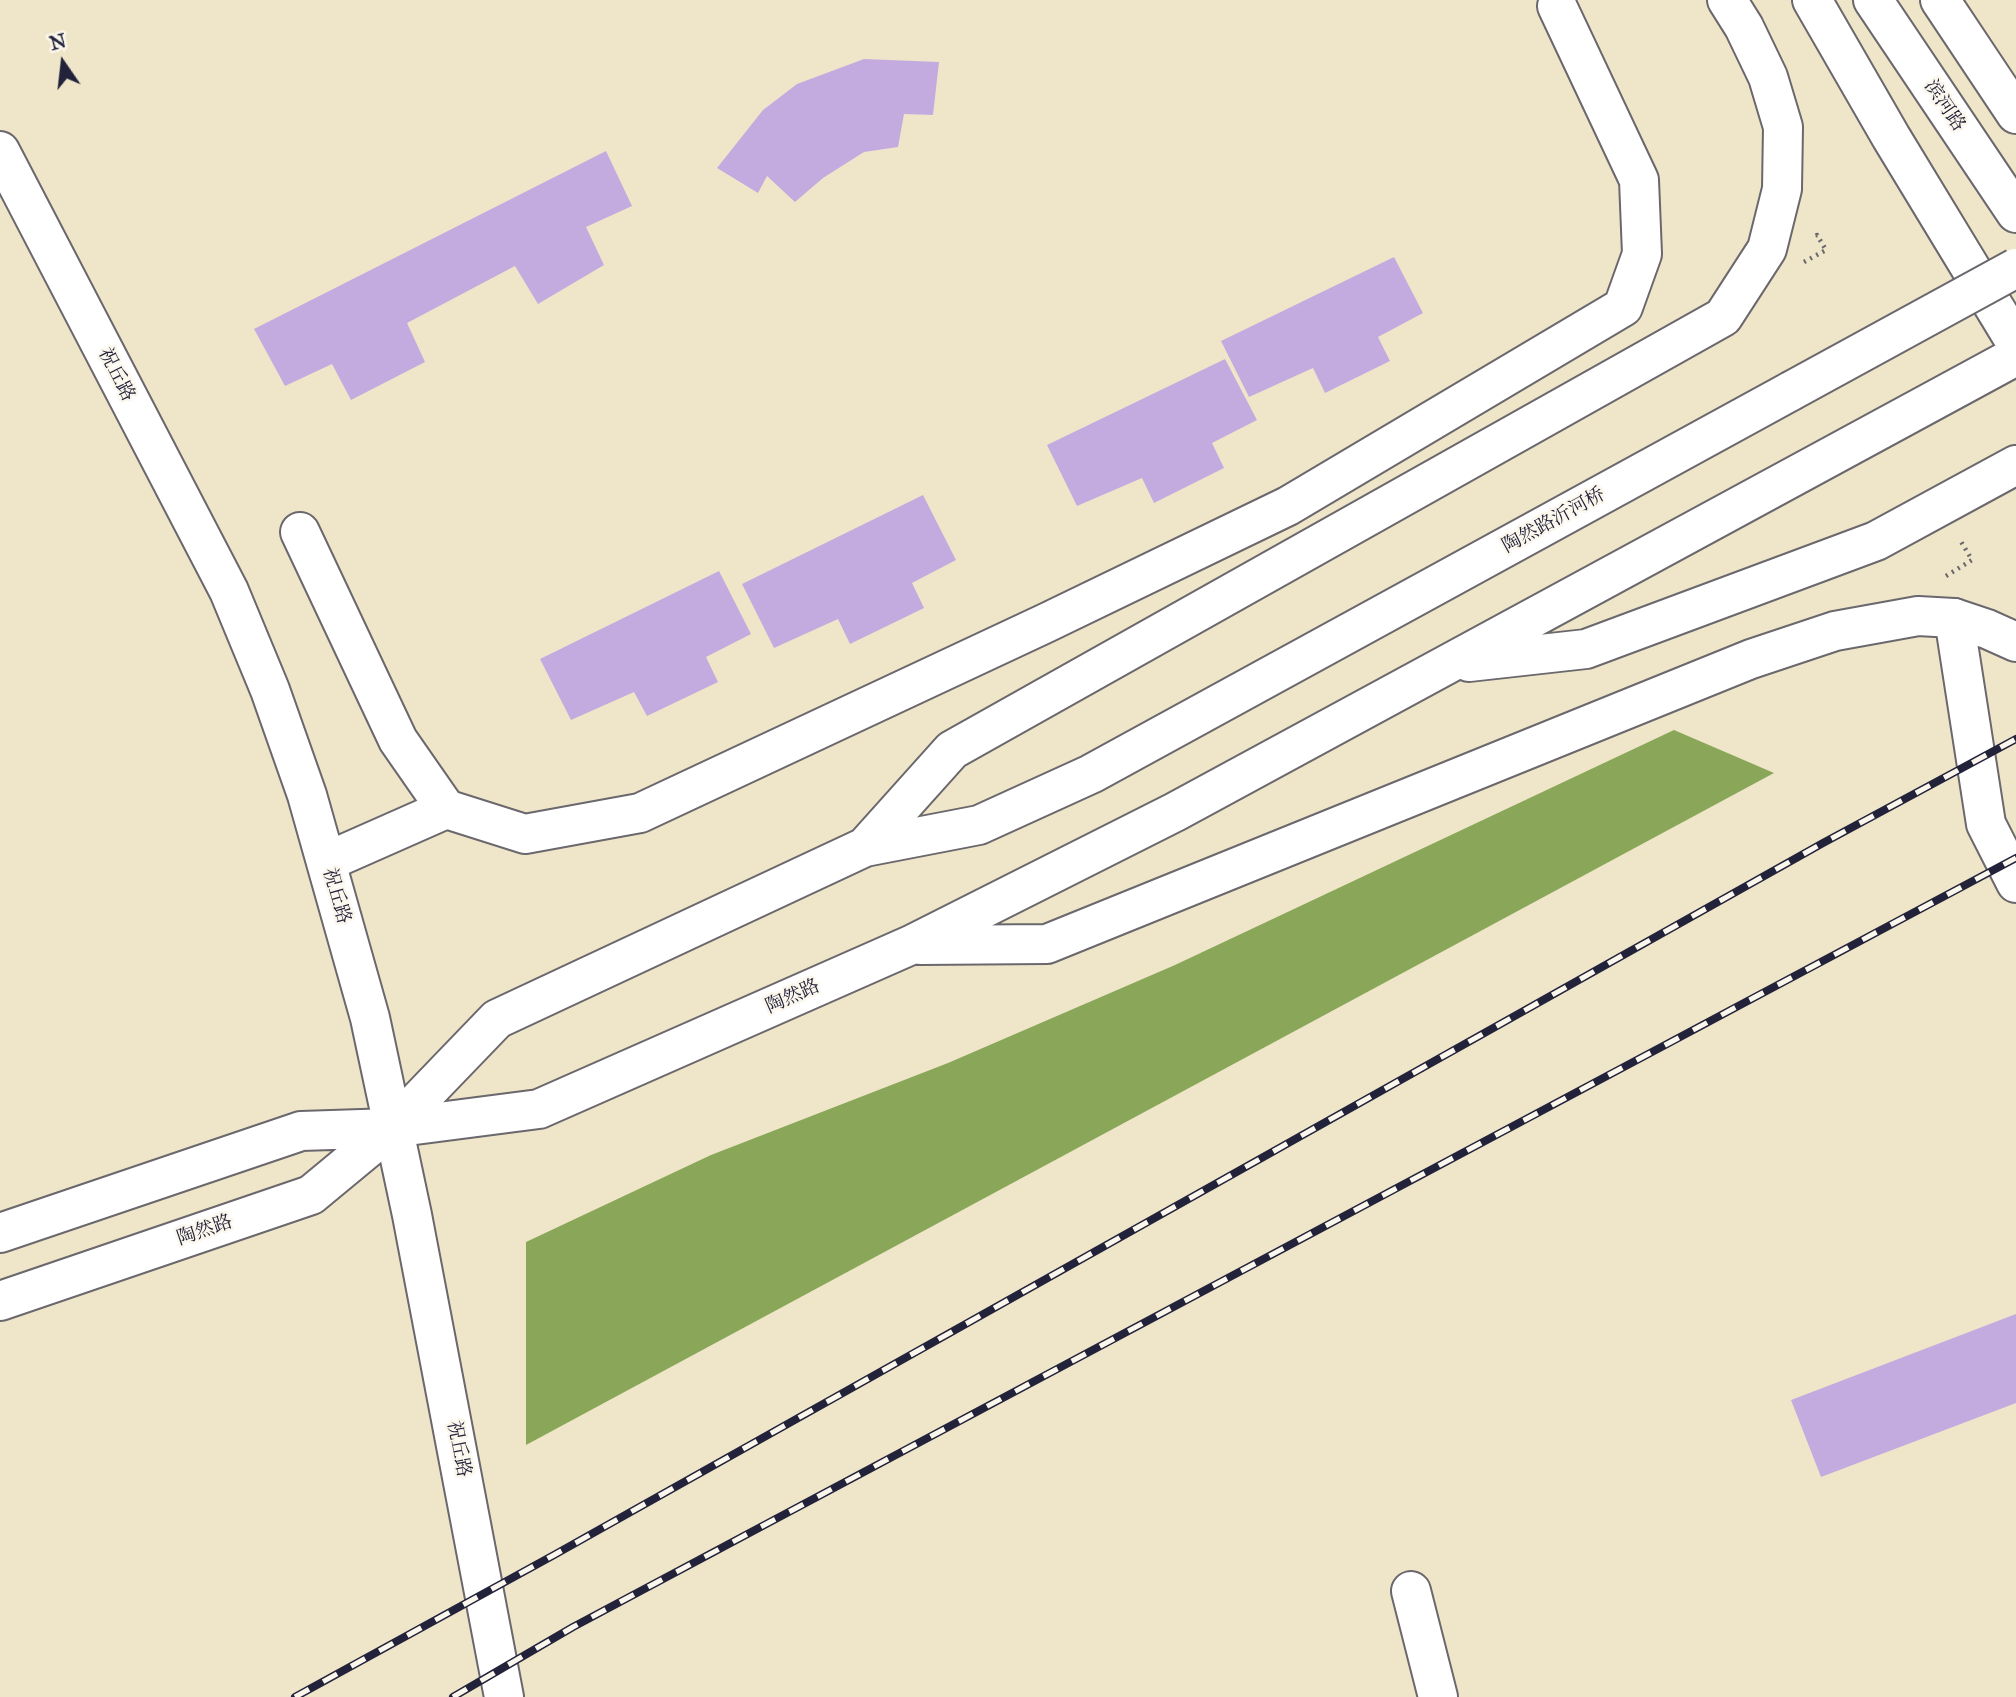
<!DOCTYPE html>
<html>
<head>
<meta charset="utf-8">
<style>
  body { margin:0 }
  #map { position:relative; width:2016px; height:1697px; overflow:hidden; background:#efe6c9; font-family:"IM FELL Great Primer",serif }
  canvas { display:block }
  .north { position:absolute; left:28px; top:28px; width:70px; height:70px; -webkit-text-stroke:5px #fbf7ec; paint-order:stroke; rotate:346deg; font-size:19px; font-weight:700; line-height:28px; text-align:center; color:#22223b }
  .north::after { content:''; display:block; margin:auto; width:24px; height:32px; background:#22223b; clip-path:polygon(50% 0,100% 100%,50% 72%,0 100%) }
</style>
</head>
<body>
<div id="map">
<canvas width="2016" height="1697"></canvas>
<div class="north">N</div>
</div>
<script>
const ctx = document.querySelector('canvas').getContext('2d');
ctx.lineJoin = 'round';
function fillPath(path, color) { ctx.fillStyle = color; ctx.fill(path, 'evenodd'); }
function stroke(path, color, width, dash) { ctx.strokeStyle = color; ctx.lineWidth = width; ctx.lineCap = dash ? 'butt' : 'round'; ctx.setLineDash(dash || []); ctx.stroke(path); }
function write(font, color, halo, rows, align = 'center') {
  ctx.font = font + ' "IM FELL Great Primer","Noto Serif SC",serif'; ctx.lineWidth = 5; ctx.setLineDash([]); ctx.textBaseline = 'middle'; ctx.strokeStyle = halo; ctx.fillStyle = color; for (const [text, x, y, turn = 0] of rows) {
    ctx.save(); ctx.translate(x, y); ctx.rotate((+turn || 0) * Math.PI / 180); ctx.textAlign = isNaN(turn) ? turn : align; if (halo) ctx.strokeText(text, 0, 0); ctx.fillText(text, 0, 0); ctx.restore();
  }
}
const forest = new Path2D(`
  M1674,730l100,43 -1248,672v-203l185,-87 237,-92 227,-98z`);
const building = new Path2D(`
  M864,59l75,3 -6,53 -29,-1 -6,33 -34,5 -41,26 -28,24 -28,-26 -9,17 -41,-25 46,-58 34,-26z
  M606,151l26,55 -46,21 18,38 -66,39 -23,-38 -108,57 18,39 -74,38 -19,-36 -47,22 -31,-57z
  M1394,257l29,56 -45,24 12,24 -65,32 -12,-25 -64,29 -28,-56z
  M1225,359l32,61 -45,23 12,25 -70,35 -12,-25 -65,28 -30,-61z
  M923,495l33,65 -44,23 12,25 -74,36 -12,-25 -64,29 -32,-64z
  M719,571l32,63 -45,23 12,25 -71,34 -13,-24 -63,28 -31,-61z
  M2016,1314v89l-195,74 -30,-77z`);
const path = new Path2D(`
  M1804,262l22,-12 -9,-15 -5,2
  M1946,576l26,-16 -12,-20`);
const minor = new Path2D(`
  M0,151l229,440 41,99 37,105 63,223 42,197 92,482
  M300,532l98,208 48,69
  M1954,618l32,206 30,59
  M326,862l120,-53 79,25 115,-21 406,-190 242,-117 335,-199 19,-53 -3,-74 -82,-174
  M1411,1591l27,106`);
const major = new Path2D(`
  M1812,0l79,137 125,206
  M1873,0l143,213
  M1940,0l76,114
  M1469,662l117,-13 290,-108 140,-76
  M865,847l87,-97 771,-433 44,-68 15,-60 1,-62 -15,-50 -24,-50 -17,-27
  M920,945l127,-1 704,-285 84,-28 83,-15 36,2 33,11 29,13
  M0,1233l301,-102 91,-3 147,-19 372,-164 264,-133 841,-456
  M0,1301l311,-106 81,-67 105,-109 368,-172 114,-22 112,-51 700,-383`);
const rail = new Path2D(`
  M295,1697l259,-142 1269,-712 193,-104
  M453,1697l120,-70 1443,-769`);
const majorBridge = new Path2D(`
  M1791,391l225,-123`);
const streetNames = [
  ["滨河路",1944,106,56],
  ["祝丘路",116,375,63],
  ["陶然路沂河桥",1554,521,-29],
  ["祝丘路",336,896,74],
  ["陶然路",793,997,-24],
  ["陶然路",205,1231,-19],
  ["祝丘路",458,1449,79]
];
fillPath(forest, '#8aa658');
fillPath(building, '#c3abdf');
stroke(minor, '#6a676d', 42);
stroke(major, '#6a676d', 42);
stroke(path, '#6a676d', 4.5, [2, 5]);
stroke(minor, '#fff', 38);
stroke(major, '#fff', 38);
stroke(rail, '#22223b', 8);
stroke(rail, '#fbf7ec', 5, [16]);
stroke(majorBridge, '#6a676d', 42, []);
stroke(majorBridge, '#fff', 38);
write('19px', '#22223b', '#fbf7ec', streetNames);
</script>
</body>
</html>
